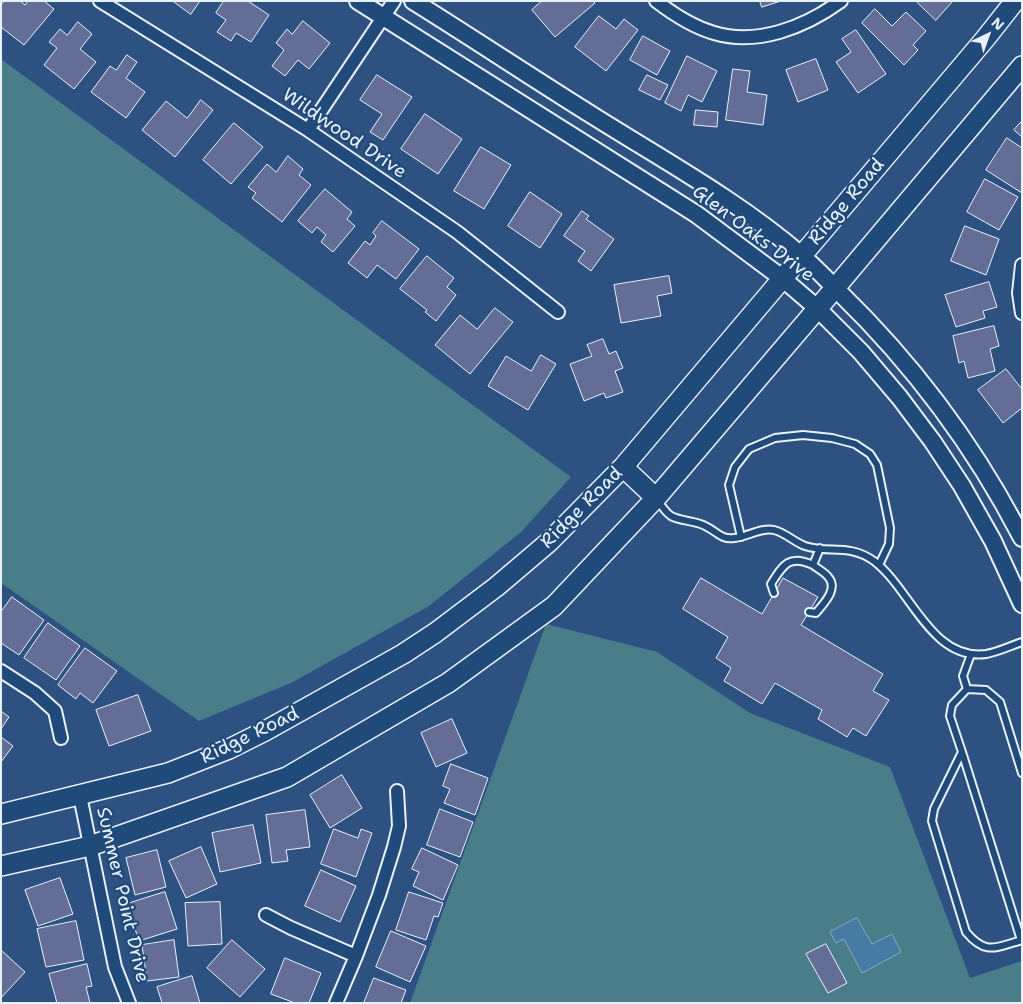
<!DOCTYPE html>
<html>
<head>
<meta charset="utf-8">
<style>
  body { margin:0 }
  #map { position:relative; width:1023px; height:1004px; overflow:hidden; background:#2d5180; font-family:"Shantell Sans",sans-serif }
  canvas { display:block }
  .frame { position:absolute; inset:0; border:2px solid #e8f1f8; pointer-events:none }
  .north { position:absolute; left:963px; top:10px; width:50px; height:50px; -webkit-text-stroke:4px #1f4a7a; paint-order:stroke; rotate:42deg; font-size:14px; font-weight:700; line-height:20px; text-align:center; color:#e8f1f8 }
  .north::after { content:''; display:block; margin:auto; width:18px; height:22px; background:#e8f1f8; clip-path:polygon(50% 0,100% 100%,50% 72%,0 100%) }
</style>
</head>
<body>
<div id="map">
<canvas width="1023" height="1004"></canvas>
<div class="frame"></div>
<div class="north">N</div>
</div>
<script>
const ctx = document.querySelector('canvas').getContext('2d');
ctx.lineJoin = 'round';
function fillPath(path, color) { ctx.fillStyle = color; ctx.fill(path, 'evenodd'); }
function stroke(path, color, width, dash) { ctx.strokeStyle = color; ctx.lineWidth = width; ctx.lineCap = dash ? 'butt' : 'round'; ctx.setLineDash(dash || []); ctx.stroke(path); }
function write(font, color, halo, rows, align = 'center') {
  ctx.font = font + ' "Shantell Sans",sans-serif'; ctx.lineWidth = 4.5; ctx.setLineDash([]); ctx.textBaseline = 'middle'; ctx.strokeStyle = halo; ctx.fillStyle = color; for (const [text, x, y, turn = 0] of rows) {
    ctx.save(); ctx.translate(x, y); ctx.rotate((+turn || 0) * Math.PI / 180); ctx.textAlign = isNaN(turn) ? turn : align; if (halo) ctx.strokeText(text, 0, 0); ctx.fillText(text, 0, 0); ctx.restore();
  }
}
const green = new Path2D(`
  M1,59l570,418 -50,55 -92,74 -136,76 -94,39 -198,-138z
  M546,624l111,28 93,61 140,54 80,211 52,-17v42h-612z`);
const water = new Path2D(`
  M857,918l15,26 20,-10 9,18 -39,21 -18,-34 -8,4 -6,-11z`);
const building = new Path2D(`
  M5,1h15l5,4 3,-4h16l10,8 -30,36 -23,-18v-22z
  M173,1h27l-9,13z
  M224,1h24l21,14 -18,27 -15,-9 -5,8 -14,-9 9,-12 -10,-7z
  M542,1h51l2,2 -40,34 -23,-27z
  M760,1h21l-19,6z
  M916,1h37l-17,19z
  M875,9l17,17 14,-14 20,19 -13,14 5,5 -14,15 -42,-42z
  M599,16l17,13 8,-10 14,11 -32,41 -31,-24z
  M303,21l27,22 -21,26 -11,-9 -13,16 -13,-10 12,-16 -8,-7 11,-14 5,5z
  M78,22l14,12 -12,15 16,13 -22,27 -30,-24 13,-17 -8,-6 11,-13 7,6z
  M856,30l30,44 -28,19 -22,-31 15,-10 -9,-13z
  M643,36l27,15 -13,24 -27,-15z
  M127,55l10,7 -11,16 19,14 -19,26 -35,-26 19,-26 6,4z
  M687,56l30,15 -15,31 -14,-7 -7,16 -16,-8z
  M816,59l12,31 -30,12 -12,-32z
  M733,69l17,2 -3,21 20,3 -4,30 -37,-5z
  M377,75l35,22 -29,43 -13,-8 12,-18 -22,-14z
  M647,75l21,10 -8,15 -21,-10z
  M201,100l12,10 -38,47 -33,-27 24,-29 21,17z
  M696,110l22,2 -1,15 -23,-2z
  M425,114l37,25 -24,35 -37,-25z
  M1022,121v16l-8,-7z
  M234,123l29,24 -32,37 -28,-24z
  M1007,138l15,10v45l-36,-23z
  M481,147l30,18 -27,44 -30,-18z
  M288,156l15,13 -4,6 12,10 -29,37 -30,-24 4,-5 -8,-6 19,-23 9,8z
  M985,179l33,18 -19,33 -32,-18z
  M325,189l27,23 -5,7 8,7 -22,26 -12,-10 5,-7 -9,-8 -5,6 -14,-12z
  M530,192l32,22 -22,34 -32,-22z
  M582,211l7,5 -3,3 28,20 -23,32 -13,-10 7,-10 -21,-15z
  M382,221l37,28 -23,30 -19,-14 -10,13 -19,-15 17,-22 5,4 6,-9 -3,-3z
  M965,226l34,13 -13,36 -35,-14z
  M427,256l27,22 -7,9 9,8 -20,26 -11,-9 2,-2 -27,-21z
  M669,276l3,17 -15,3 4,20 -40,7 -7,-38z
  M989,282l8,25 -14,4 2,7 -29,9 -11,-32z
  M495,308l18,14 -43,52 -35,-29 25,-30 17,14z
  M994,326l5,20 -9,3 5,22 -27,7 -4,-17 -5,2 -6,-27z
  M603,339l6,15 7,-3 7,17 -8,3 8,21 -17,6 -2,-5 -20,8 -14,-37 22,-8 -5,-11z
  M541,355l15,9 -28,46 -40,-24 18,-30 25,15z
  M1006,369l16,20v19l-19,15 -25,-33z
  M701,578l61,36 21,-36 35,19 -17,28 82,49 -10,17 16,9 -23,36 -13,-8 -6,9 -29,-18 4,-9 -47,-27 -13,21 -38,-23 7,-13 -15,-10 12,-21 -45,-28z
  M12,597l32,23 -25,35 -18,-12v-31z
  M48,623l32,23 -24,34 -32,-22z
  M85,648l32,23 -24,32 -13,-10 -4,6 -18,-14z
  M138,695l13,36 -42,15 -13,-36z
  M1,711l8,6 -8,12z
  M452,719l15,34 -31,14 -15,-34z
  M1,737l12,9 -12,16z
  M451,764l37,14 -13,37 -31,-12 6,-14 -7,-3z
  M342,775l20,33 -32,20 -20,-33z
  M440,809l33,13 -13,35 -33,-12z
  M305,810l5,37 -24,3 2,11 -16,2 -6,-48z
  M253,825l8,38 -41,9 -8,-39z
  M334,829l24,9 3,-9 11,4 -16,44 -35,-13z
  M201,847l16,37 -31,14 -17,-37z
  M422,848l36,17 -15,35 -30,-14 6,-14 -7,-3z
  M157,850l9,37 -31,8 -9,-37z
  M321,870l35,16 -16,36 -35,-16z
  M60,878l13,36 -35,12 -13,-36z
  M165,892l12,37 -38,12 -12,-37z
  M409,892l34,11 -5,14 -4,-1 -8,24 -30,-10z
  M220,902l2,42 -34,2 -3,-43z
  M76,921l8,39 -38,7 -9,-38z
  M391,931l35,15 -16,36 -34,-15z
  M174,940l5,37 -32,4 -5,-36z
  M232,940l33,29 -25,28 -33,-29z
  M826,944l21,39 -19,10 -22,-39z
  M1,950l24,22 -24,26z
  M285,958l36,15 -12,30h-14l-24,-9z
  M87,964l5,22 -6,1 4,16h-33l-8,-29z
  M192,976l8,27h-38l-5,-16z
  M374,978l32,12 -5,13h-37z`);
const service = new Path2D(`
  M657,499c4,6 7,12 14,17 11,6 25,4 36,11 10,5 15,13 27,11 13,-1 27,-11 40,-8 12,3 20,12 31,16 24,8 44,-3 69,15 37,28 57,100 112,93 12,-2 24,-8 36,-12
  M741,537l-12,-52 6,-18 14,-18 26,-11 28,-3 29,3 23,6 15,10 7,11 13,63 -1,16 -10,21
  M774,593l-3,-9c12,-19 18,-30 42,-19l7,-17
  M809,612l7,1c7,-9 22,-23 13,-35 -3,-5 -11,-9 -16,-13
  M967,689l-15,16 -2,11 12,36 -28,57 -2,12 34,111c20,24 30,15 56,8
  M967,689l19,1 14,12 22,71
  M967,689l-4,-13 8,-22
  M962,752l59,188`);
const minor = new Path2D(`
  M100,1l208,129 149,102 101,80
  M656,1c17,13 37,26 58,32 44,13 91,-6 127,-32
  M308,130l86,-129
  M1022,265l-3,28 3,20
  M1,671l34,22 20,18 6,27
  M80,796l35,171 14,36
  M266,915l25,13 65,28
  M336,1003l20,-47 23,-61 15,-48 5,-21 -2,-35`);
const tertiary = new Path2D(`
  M358,1l338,213 86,64 35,30 44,44 39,46 33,44 29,44 31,55 29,63
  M413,1c61,38 121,78 182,116 70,44 143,84 206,138 14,12 26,25 39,38 73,71 135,154 182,245`);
const secondary = new Path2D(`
  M623,467l33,31
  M1,814l167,-41 61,-24 36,-18 138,-77 32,-21 61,-46 53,-45 74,-75 362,-428 30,-38
  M1,866l89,-20 197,-69 161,-94 106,-77 102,-108 179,-210 187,-222`);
const streetNames = [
  ["Wildwood Drive",344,134,34],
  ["Ridge Road",847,202,-50],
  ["Glen Oaks Drive",753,234,37],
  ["Ridge Road",582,508,-45],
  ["Ridge Road",250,736,-26],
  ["Summer Point Drive",122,895,77]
];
fillPath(green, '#4a7d8a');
fillPath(water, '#467ca3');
stroke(water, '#87abc5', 1);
fillPath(building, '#636d96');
stroke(building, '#e8f1f8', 1);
stroke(service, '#e8f1f8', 10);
stroke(minor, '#e8f1f8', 16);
stroke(tertiary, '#e8f1f8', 20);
stroke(secondary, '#e8f1f8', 22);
stroke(service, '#1f4a7a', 6);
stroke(minor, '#1f4a7a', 12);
stroke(tertiary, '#1f4a7a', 16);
stroke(secondary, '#1f4a7a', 19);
write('19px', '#e8f1f8', '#1f4a7a', streetNames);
</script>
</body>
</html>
